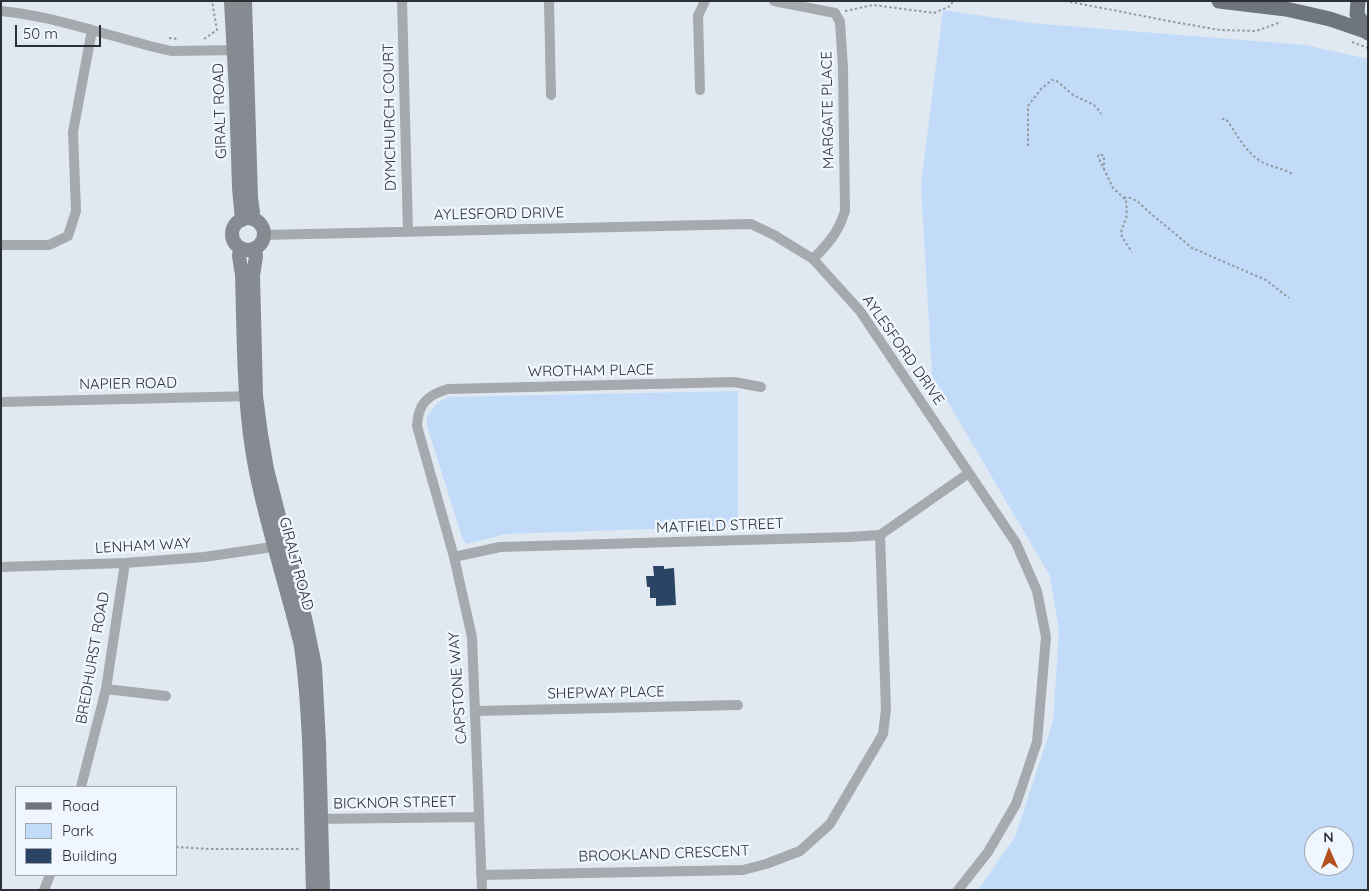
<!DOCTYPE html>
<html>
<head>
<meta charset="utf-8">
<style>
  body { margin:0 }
  #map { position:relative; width:1369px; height:891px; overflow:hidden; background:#e0e9f2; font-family:Quicksand,sans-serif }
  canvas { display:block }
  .frame { position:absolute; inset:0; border:2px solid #2c2f33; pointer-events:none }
  .legend { position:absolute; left:15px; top:786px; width:162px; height:90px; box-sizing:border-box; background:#eff6fe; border:1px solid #a1a6ad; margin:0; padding:6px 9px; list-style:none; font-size:15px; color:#2c2f33 }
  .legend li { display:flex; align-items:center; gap:10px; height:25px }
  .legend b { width:25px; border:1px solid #a1a6ad }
  .north { position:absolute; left:1304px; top:826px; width:50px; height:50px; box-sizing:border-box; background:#eff6fe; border:1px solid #a1a6ad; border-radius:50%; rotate:358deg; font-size:14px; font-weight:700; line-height:20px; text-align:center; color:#2c2f33 }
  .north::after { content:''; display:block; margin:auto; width:18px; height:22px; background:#b44f20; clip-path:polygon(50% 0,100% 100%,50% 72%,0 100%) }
  .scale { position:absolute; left:15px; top:25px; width:86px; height:22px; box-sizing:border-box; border:2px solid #2c2f33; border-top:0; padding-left:6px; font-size:15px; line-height:18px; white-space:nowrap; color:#2c2f33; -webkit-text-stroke:4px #eff6fe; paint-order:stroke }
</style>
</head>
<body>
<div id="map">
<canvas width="1369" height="891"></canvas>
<div class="frame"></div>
<ul class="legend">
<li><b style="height:6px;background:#6f757d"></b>Road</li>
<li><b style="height:14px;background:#c1dbf9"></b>Park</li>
<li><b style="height:14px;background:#2a4463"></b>Building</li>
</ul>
<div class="north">N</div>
<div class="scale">50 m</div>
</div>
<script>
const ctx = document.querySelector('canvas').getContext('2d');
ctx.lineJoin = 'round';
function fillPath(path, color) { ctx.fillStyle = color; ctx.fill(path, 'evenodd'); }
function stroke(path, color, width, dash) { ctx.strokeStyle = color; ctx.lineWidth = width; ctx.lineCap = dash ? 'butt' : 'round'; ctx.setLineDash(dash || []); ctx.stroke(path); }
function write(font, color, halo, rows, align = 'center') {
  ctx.font = font + ' Quicksand,sans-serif'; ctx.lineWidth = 5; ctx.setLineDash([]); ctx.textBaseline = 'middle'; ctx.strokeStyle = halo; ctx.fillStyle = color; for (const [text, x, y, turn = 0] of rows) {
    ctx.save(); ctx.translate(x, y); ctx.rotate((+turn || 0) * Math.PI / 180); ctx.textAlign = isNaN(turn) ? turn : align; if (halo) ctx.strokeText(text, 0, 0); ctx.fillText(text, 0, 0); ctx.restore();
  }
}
const green = new Path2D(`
  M943,10l87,13 275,22 63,14v831h-390l37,-53 38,-115 6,-91 -9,-55 -118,-201 -11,-190zM1314,836h30v30h-30z
  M738,391v135l-233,8 -38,10 -4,-4 -36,-114v-9l11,-15 11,-5z`);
const building = new Path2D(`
  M653,566h11v3l10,-1 2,37 -20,1v-8h-6v-11h-3l-1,-11h8z`);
const path = new Path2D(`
  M1065,1l58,11 45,9 52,9 36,1 25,-9
  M845,11l28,-6 61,8 16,-7 3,-5
  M169,38l10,1
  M204,39l13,-9 -5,-29
  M1352,42l16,6
  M1222,119h4c11,15 19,33 36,43 9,5 20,6 30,12
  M1028,146v-40l13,-17 11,-9 5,1 16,14 21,10 4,4 3,5
  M1104,170v-14l-4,-2 -2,2 2,5 13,27 13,12 1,15 -6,17 1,5 10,15
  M1124,198l4,-1 9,4 12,11 43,36 74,32 23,18
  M176,847l34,2h89`);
const street = new Path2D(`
  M402,1l6,230
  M549,1l2,94
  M774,1l61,12 5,9 3,46 2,143c-7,22 -16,32 -32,48
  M1,11c32,3 61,11 91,19
  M700,90l-2,-74 7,-15
  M263,235l488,-11 23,11 39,24 47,52 156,232 21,48 9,46 -9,105 -21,62 -28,48 -30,38
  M1,245h48l19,-9 8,-25 -3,-79 19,-102 58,16 21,5 69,-1
  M1,402l252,-6
  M454,557l46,-10 349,-10 31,-2 89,-62
  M1,567l124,-4 79,-6 75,-11
  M106,689l60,7
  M476,711l262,-6
  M81,787l25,-98 19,-126
  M315,819l164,-2
  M481,875l262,-5 23,-6 34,-13 30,-27 53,-90 3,-25 -6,-174
  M44,890l6,-15
  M482,890l-10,-253 -18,-80 -37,-131c1,-22 10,-31 31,-37l286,-7 27,5`);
const secondary = new Path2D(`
  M231,1l5,91 3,96 3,32
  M245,1l6,197 2,14 -1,7
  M232 234a16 16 0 1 1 32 0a16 16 0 1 1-32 0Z
  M240,248l-1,8 3,19c2,66 1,132 14,197 12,59 31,116 45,174 11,80 9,163 12,244
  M255,248l1,8 -3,20 1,37 2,83 5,38 6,35 39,153 9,44 4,77 4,147`);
const primary = new Path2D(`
  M1219,1l67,8 44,10 35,12
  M1358,1l-1,13 11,19`);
const streetNames = [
  ["MARGATE PLACE",828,110,-91],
  ["GIRALT ROAD",220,111,-92],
  ["DYMCHURCH COURT",390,117,-91],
  ["AYLESFORD DRIVE",499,214,-1],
  ["AYLESFORD DRIVE",903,350,55],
  ["WROTHAM PLACE",591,371,-1],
  ["NAPIER ROAD",128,384,-1],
  ["MATFIELD STREET",720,526,-2],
  ["LENHAM WAY",143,546,-3],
  ["GIRALT ROAD",296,564,75],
  ["BREDHURST ROAD",93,658,-80],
  ["CAPSTONE WAY",458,688,-94],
  ["SHEPWAY PLACE",606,693,-1],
  ["BICKNOR STREET",395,803,-1],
  ["BROOKLAND CRESCENT",664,854,-2]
];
fillPath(green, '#c1dbf9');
fillPath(building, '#2a4463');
stroke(path, '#92999f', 2, [2.5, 2.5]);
stroke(street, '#a6a9ae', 10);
stroke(secondary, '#868b91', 14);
stroke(primary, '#6f757d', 15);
write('15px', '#2c2f33', '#eff6fe', streetNames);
</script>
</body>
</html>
